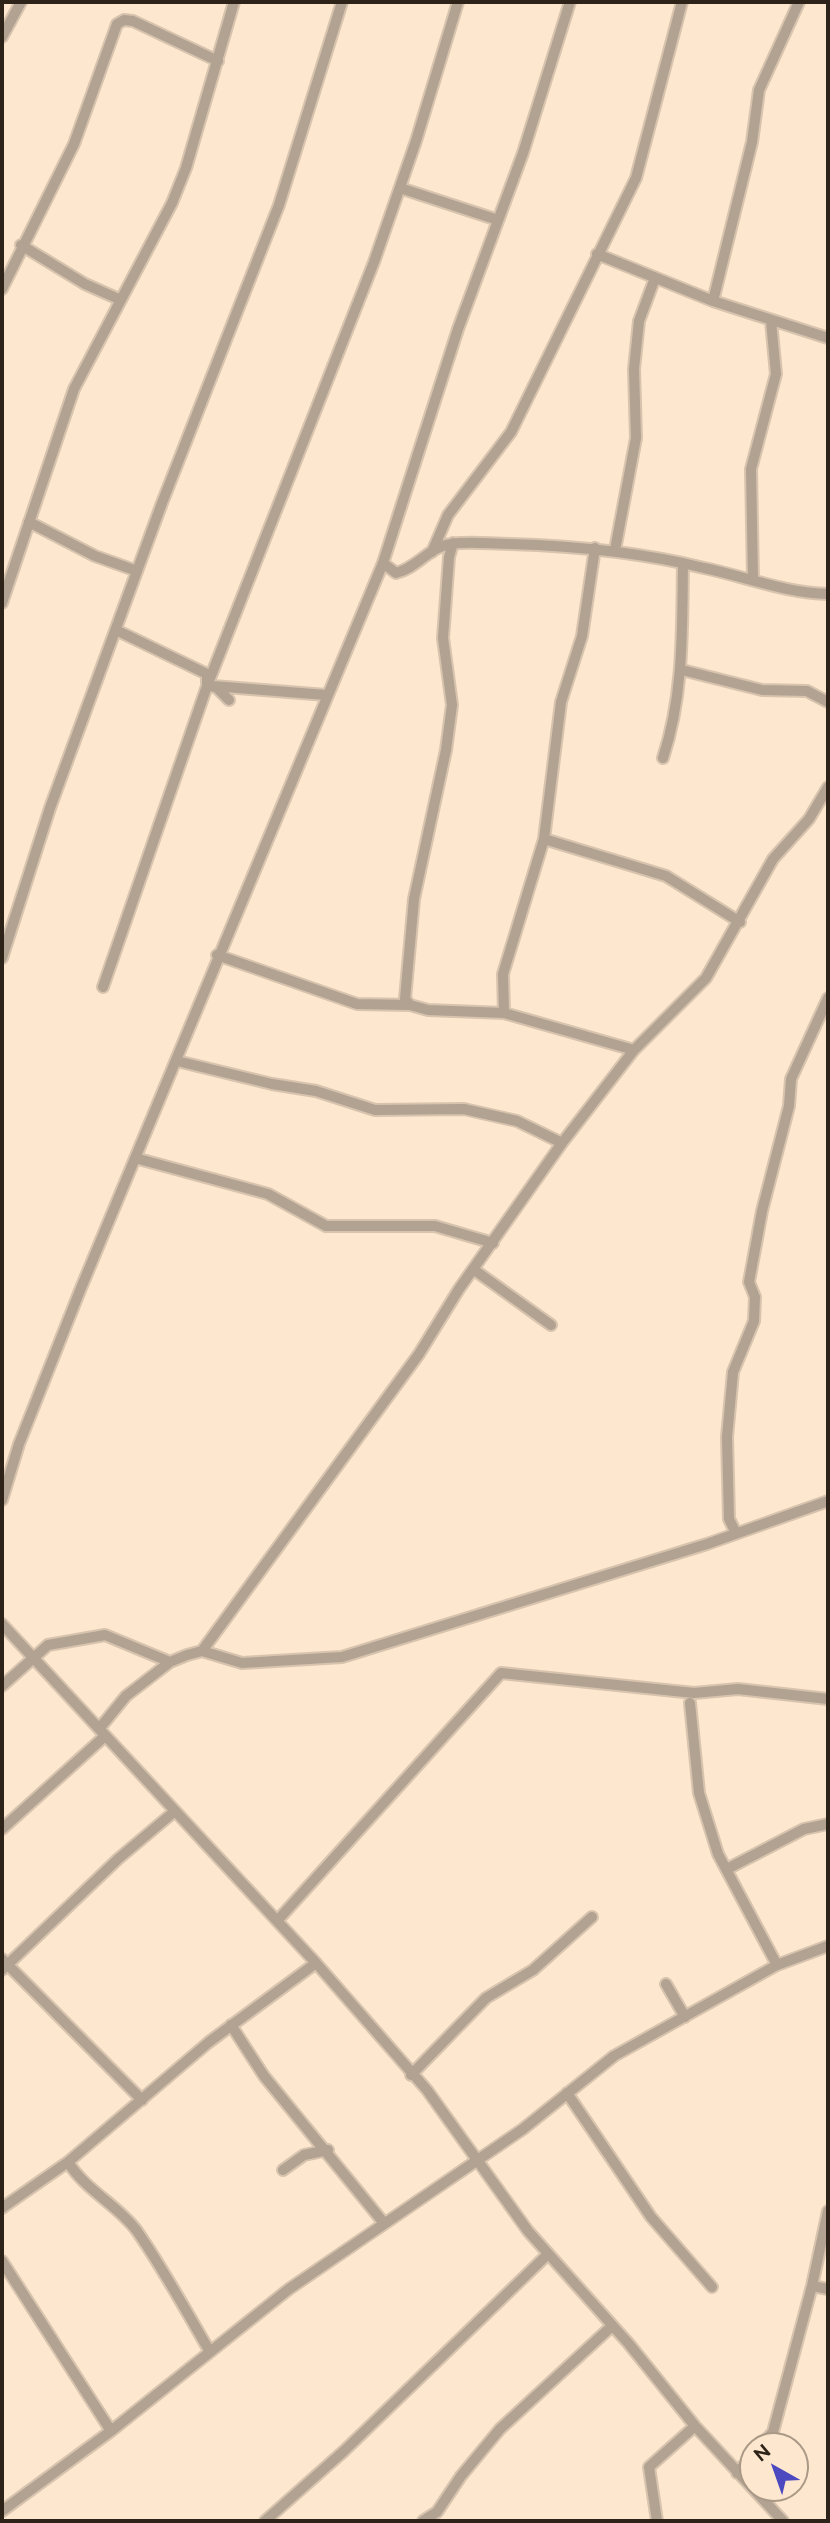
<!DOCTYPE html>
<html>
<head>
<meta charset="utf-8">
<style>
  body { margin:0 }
  #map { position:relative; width:830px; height:2523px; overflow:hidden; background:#fde7cf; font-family:Raleway,sans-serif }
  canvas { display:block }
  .frame { position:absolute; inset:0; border:4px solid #2d2318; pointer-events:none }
  .north { position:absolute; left:739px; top:2432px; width:70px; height:70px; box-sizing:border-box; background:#fde7cf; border:2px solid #aa9986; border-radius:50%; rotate:320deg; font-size:19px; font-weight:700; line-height:28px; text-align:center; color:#2d2318 }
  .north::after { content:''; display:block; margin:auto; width:24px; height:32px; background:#4c48bf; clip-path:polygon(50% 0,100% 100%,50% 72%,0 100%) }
</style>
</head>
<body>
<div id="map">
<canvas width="830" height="2523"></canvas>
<div class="frame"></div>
<div class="north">N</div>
</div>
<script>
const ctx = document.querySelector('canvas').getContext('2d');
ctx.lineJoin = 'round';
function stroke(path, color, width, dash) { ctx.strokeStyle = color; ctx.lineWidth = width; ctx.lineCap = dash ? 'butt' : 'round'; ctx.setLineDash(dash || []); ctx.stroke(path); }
const minor = new Path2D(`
  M2,37l19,-35
  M400,188l98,32
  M21,245l64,39 36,16
  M597,254l116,47 115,37
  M2,289l72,-145 43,-120 7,-4 9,1 85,40
  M713,301l39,-159 7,-52 40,-88
  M29,522l66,34 42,15
  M453,543l-4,14 -6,81 9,67 -6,45 -32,149 -9,100 5,6 18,5 76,3 130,37
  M615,550l21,-112 -2,-69 5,-48 16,-43
  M432,552l16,-37 63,-83 125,-254 46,-176
  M383,563l13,10c21,-5 34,-27 55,-29 19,-3 40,0 59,0 66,2 130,8 194,24 43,9 81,25 124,26
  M753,579l-2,-110 25,-95 -5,-53
  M2,603l72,-214 98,-186 14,-35 48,-166
  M116,630l91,44v12l9,1 13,13
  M682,670l80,20 45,1 21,11
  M213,686l113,9
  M663,758c21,-64 19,-129 20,-195
  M544,839l122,37 74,46
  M217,955l140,49 53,1
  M2,958l48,-150 112,-305 117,-298 63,-203
  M103,987l104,-301 167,-424 42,-121 42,-139
  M504,1013l-1,-39 41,-135 17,-137 21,-66 13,-88
  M177,1061l95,23 44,7 59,19 89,-1 53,12 45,22
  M135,1158l133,36 58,32h109l58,17
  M473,1269l78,56
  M2,1500l17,-56 62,-156 302,-725 75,-234 65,-176 47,-151
  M736,1533l-7,-14 -2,-82 6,-65 21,-51 1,-24 -6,-15 13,-71 27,-105 2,-27 37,-81
  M2,1624l314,339 111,127 101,141 101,113 66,82 88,95
  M202,1651l217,-297 40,-65 103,-146 72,-93 72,-72 67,-119 36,-40 19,-32
  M2,1686l46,-41 57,-10 65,27
  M690,1703l9,90 19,61 59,111
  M99,1729l27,-33 44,-34 17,-7 15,-4 40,12 100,-6 365,-113 121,-43
  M2,1829l103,-93
  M727,1869l77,-40 24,-5
  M277,1921l224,-248 193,20 44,-4 90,10
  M2,1959l140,141
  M2,1970l116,-111 57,-48
  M666,1984l19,33
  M231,2025l33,51 119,146
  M411,2075l75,-77 47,-28 59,-53
  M567,2093l84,124 61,70
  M283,2170l21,-15 24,-5
  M2,2208l66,-46
  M2,2261l109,170
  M812,2286l16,3
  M210,2352c-24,-41 -46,-82 -73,-121 -19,-26 -51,-40 -69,-69l141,-120 107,-79
  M761,2446l12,-14 39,-146 16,-75
  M737,2473l16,-18
  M2,2511l109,-80 178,-142 234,-160 91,-73 163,-91 51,-19
  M265,2521l79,-70 203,-196
  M423,2521l14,-9 24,-36 39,-47 112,-103
  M657,2521l-8,-54 46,-41`);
stroke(minor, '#d8c4ae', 14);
stroke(minor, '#b1a292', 10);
</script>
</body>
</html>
